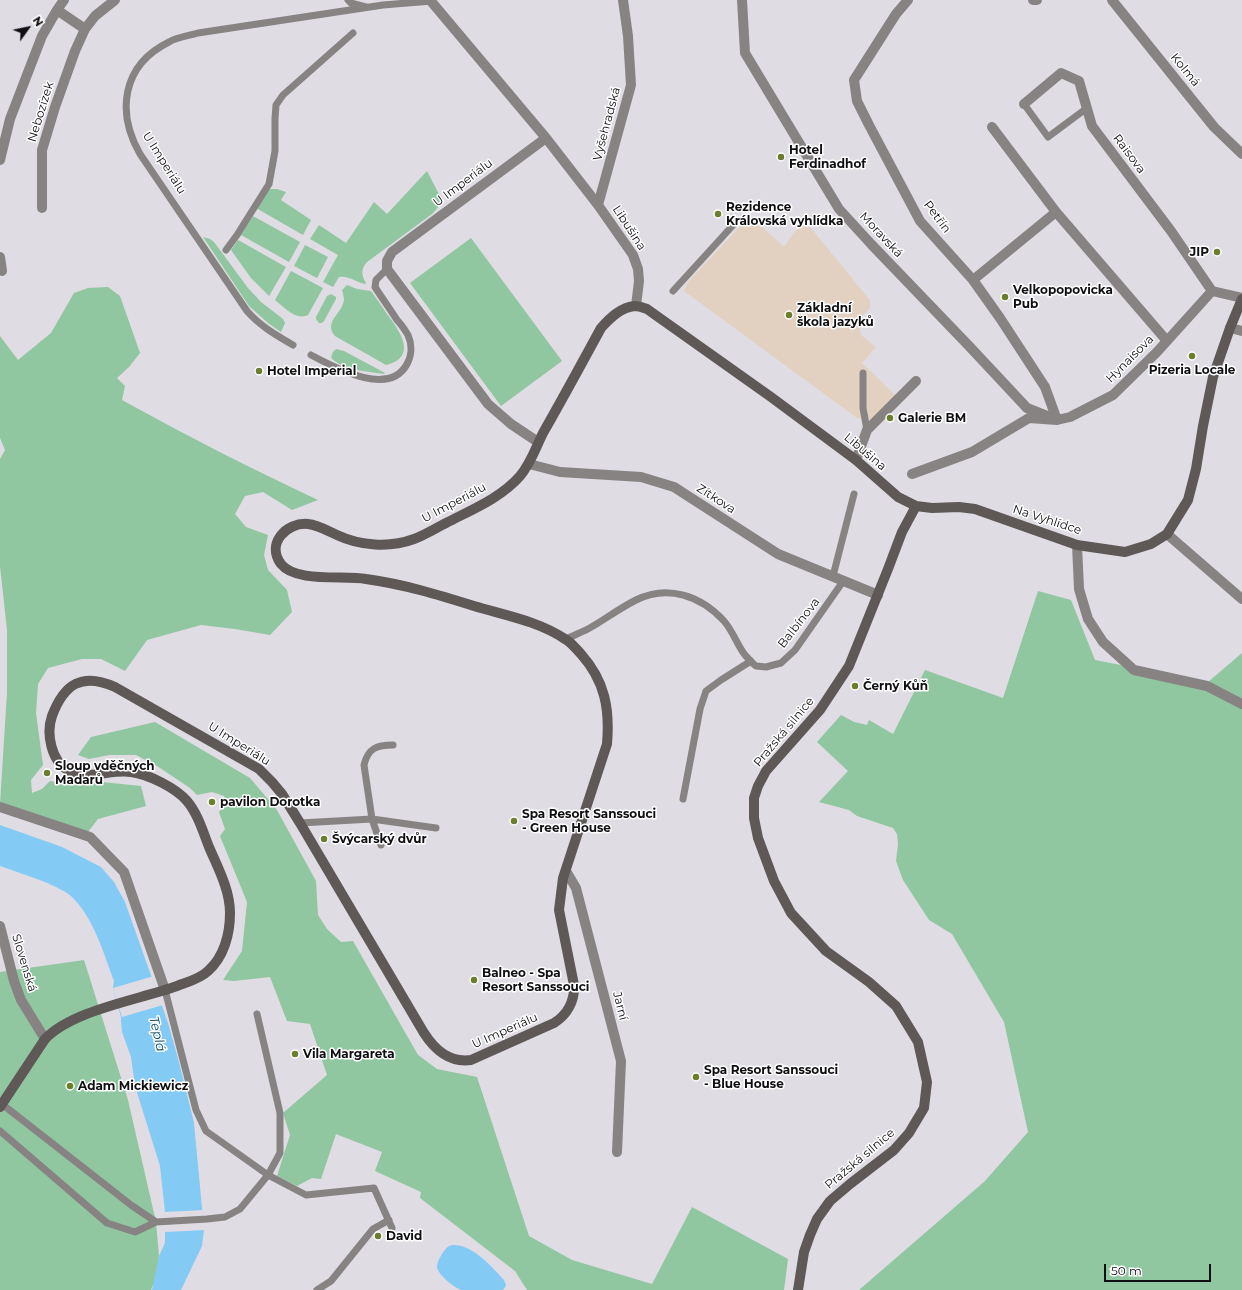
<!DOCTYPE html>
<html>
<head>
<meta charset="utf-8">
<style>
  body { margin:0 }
  #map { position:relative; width:1242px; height:1290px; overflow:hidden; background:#dfdce4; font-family:Montserrat,sans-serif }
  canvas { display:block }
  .north { position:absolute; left:8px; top:8px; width:40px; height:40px; -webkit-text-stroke:3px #fff; paint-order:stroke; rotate:57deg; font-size:11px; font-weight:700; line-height:16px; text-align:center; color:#0f0e11 }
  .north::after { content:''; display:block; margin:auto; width:14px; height:18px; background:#0f0e11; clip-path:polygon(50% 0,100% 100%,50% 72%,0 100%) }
  .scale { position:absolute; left:1104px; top:1264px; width:107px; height:18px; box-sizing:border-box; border:2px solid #0f0e11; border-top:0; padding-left:5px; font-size:12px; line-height:14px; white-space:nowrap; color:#0f0e11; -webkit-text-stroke:3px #fff; paint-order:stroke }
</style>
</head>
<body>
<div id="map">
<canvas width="1242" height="1290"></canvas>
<div class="north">N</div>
<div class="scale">50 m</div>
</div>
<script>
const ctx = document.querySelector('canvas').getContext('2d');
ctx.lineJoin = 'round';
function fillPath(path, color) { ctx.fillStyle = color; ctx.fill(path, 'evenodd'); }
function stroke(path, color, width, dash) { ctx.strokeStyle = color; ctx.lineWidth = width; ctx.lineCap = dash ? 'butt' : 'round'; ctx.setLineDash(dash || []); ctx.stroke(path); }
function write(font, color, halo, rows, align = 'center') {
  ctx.font = font + ' Montserrat,sans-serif'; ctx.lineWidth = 3; ctx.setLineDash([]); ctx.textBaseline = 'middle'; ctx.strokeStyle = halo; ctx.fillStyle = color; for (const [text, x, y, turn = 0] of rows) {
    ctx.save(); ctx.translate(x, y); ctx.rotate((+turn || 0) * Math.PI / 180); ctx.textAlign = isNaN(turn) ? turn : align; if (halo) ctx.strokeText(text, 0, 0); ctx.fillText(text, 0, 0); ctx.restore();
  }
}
const education = new Path2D(`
  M750,216l34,31 9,-13 6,-6 4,-2 7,1 59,72 1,6 -1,4 -11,11 3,15 15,12 -14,16 34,33 -24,23 -15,-1 -173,-127 5,-10z`);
const green = new Path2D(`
  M427,171l14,27c0,7 -5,12 -9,16l-65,48c-6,7 -6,13 -1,21l-1,1c-9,-2 -17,-9 -26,-7l-6,10 -10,-5 15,-27 -28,-16 9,-14 27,18 28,-41 13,12z
  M270,189h7l9,3 -5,8 30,20 -8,15 -47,-27 11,-16z
  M253,216l47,26 -11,20 -48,-27z
  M203,237l7,2 4,3 34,46 13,14 22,17 2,4 -4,9 -13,-9 -19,-17z
  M471,238l91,123 -61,45 -91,-123z
  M238,240l48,27 -17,29 -18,-18 -20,-28z
  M305,245l23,12 -11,21 -23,-12z
  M291,271l32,17 -15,27c-12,6 -24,-8 -33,-15z
  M347,285l10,4 14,2c5,7 11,15 16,23 12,16 32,43 -1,51l-51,-29c-12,-14 7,-22 9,-36 0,-2 -1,-7 -2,-10z
  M108,287l12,9 20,57 -11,14 -12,11 8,8 -3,14c65,36 130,69 196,100l-26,10 -29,-18 -18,4 -10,18 11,13 22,8 -4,20 4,15 19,20 5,22 -22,23 -35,-6 -34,-4 -54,15 -22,31 -24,-12h-19l-34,9 -10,16 -2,29 7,52 -12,15 1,13 10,-4 8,-8 11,2 22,2 19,-3 39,4 5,20 -48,13 -10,13 -88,-28 7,-111v-63l-7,-64v-107l5,-9 -5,-12v-102l18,24 33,-27 23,-40 14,-5z
  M331,294l5,3v2l-12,22 -2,2h-3l-3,-4v-2l11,-21z
  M336,349l8,2 41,22 -1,1c-13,-2 -46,-5 -53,-17l2,-5z
  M1038,591l33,9 24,60 113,22 34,-29v637h-383l126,-109 43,-49 -24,-110 -52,-88 -23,-14 -26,-40 -7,-19 2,-17 -1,-10 -4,-6 -36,-12 -8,-6 -30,-8 29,-31 -31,-29 24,-27 13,7 13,3 2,-5 24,14 32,-64 78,28z
  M155,722l95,56 27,32 39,71 2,34 9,14 14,13 12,-1 65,114 19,14 40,8 52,159 43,24 80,24 40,-77 96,52 -4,31h-257l-12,-19 -95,-73 1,-6 -46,-21 7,-19 -46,-18 -15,45 -9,-1 -15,8 -20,-10 13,-41 -7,-22 44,-38 -17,-51 -23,-3 -17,-44 -36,4 -11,-1 19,-29 5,-49 -27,-66 5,-7 -6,-17 6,-7 -1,-9 -12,-4 -15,3 -7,-7 -33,-22 -21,-11h-27l-20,4 -11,-4 13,-18z
  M84,960l44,140 28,122 3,34 -4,25 -4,9h-151v-318z`);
const water = new Path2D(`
  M0,825l62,22 39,20 13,15 11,20 43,121 11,39 15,61 10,106 -2,17 -21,44h-29l7,-34 6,-13v-31l-5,-46 -25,-80 -4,-29 -9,-25 -1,-11v-4l-8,-29 1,-7c-11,-29 -20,-63 -43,-85 -14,-12 -52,-23 -71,-30z
  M455,1245c19,1 37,22 49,35l2,5 -2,4 -2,1c-9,0 -33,0 -41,0 -7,-3 -23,-15 -24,-23 0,-6 7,-18 12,-21 2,-1 4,-1 6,-1z`);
const pier = new Path2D(`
  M154,976l9,29 -41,12 -9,-29z
  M204,1210l2,20 -41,2v-20z`);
const lane = new Path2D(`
  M348,0l3,3 15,4
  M1024,104l24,33 39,-29
  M226,250l11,-15 32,-51 6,-33v-33l1,-13 7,-10 70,-62
  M673,291l62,-68
  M293,345c-17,-10 -33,-19 -46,-34l-107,-157c-24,-42 -18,-89 29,-112 9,-5 19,-6 29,-9l185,-28 49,-4
  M311,355c23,12 78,43 96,9 5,-9 5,-20 1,-29 -3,-5 -7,-11 -11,-15 -7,-11 -15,-22 -22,-33l1,-7 11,-11
  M863,373v35l4,22
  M833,576l21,-82
  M566,639c7,-3 13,-6 20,-9 17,-9 32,-21 50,-30 32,-16 65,-4 88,21 9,10 13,24 21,34 4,4 7,8 11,11l10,1 15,-4 14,-13 49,-70
  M683,799l17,-90 6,-18 15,-11 30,-19
  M300,823l72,-4 64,9
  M381,845l-9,-26 -8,-54c4,-17 13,-20 29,-20
  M165,990l31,120 10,21 62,44 38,20 68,-7 18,40
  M2,1104l129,101 25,17
  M0,1131l107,92 28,9 21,-10 51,-3 18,-2 15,-8 28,-34 12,-22v-40l-23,-99
  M317,1290l14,-9 42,-52 16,-9`);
const street = new Path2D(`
  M430,0l116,138 52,67 35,50 5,14 1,12 -3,25
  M742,0l3,53 94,156 32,35 98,102 58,62 30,12
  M908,0l-12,14 -42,66 3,21 12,24 51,96 53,59 27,38 45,69 12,33
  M1033,0h4
  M1112,0l102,127 28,27
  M57,10l28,19
  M1024,104l37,-31 18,8 13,45 79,105 41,60
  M992,127l64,85 111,129
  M0,160l10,-41 32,-83 15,-26 7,-10
  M598,205l33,-120 -3,-49 -5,-36
  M42,208v-58l13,-43 20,-56 10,-22 10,-13 20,-16
  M0,257l2,14
  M973,280l83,-68
  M1212,291l30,7
  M1230,328l12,3
  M538,442l-27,-18 -23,-20 -101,-135v-8l5,-9 154,-114
  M856,460l11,-30 49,-49
  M529,464l31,8 81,5 33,10 104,67 100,41
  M912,474l60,-22 57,-34 28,2 13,-3 43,-22 44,-43 55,-61
  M1167,534l75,65
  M1077,545l2,44 9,30 15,23 31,28 73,16 35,18
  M0,807l90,30 34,35 41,118
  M566,871l10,17 45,173 -4,91
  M0,926l14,55 7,19 24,39`);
const secondary = new Path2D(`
  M0,1107l45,-68c28,-29 93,-39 132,-53 10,-4 23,-7 31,-15 16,-14 22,-37 22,-58 0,-23 -12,-45 -21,-66 -6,-15 -11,-33 -22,-46 -11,-13 -39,-27 -56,-29 -21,-3 -43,9 -63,-2 -17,-9 -22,-37 -16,-54 12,-32 30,-44 63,-29l144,82 13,13 10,12 18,29 124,210c11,17 25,30 47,27l83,-37c13,-8 21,-22 20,-38l-15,-75 4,-32 44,-134c3,-35 -2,-63 -26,-90 -5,-5 -10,-12 -16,-15 -27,-18 -61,-24 -91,-33 -35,-11 -71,-22 -108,-27 -22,-4 -70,4 -85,-15 -15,-20 5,-42 27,-40 10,1 20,7 29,11 23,11 53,13 77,4 11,-4 22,-11 32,-16 25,-13 55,-25 74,-47 11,-13 16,-29 23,-43 20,-35 39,-70 58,-105 9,-10 20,-21 34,-22 4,0 9,2 12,3l124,88 85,63 42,37 18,9 16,2 27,-1 16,2 102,36 48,7 26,-8 16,-10 21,-34 8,-31 7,-43 10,-49 17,-49 12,-29
  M798,1290l6,-38 6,-17 7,-16 13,-18 20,-17 44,-34 15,-17 15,-25 3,-26 -9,-40 -22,-36 -27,-24 -43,-31 -35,-38 -17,-32 -16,-43 -4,-20v-20l4,-12 8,-15 54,-61 29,-44 39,-97 14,-37 14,-26`);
const markers = [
  [781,157,4,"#6a7e2d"],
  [718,214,4,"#6a7e2d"],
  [1217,252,4,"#6a7e2d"],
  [1005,297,4,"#6a7e2d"],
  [789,315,4,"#6a7e2d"],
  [1192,356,4,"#6a7e2d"],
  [259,371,4,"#6a7e2d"],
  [890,418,4,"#6a7e2d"],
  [855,686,4,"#6a7e2d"],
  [47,773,4,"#6a7e2d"],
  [212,802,4,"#6a7e2d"],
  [514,821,4,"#6a7e2d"],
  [324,839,4,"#6a7e2d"],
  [474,980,4,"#6a7e2d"],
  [295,1054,4,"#6a7e2d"],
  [696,1077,4,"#6a7e2d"],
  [70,1086,4,"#6a7e2d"],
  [378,1236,4,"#6a7e2d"]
];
const streetNames = [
  ["Kolmá",1185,70,51],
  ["Nebozízek",41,112,-73],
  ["Vyšehradská",607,124,-75],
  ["Raisova",1129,154,53],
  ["U Imperiálu",164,163,58],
  ["U Imperiálu",463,183,-37],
  ["Petřín",937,217,53],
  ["Libušina",629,228,57],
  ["Moravská",881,235,47],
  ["Hynaisova",1130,359,-45],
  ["Libušina",865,452,40],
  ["Zítkova",716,499,33],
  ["U Imperiálu",454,503,-28],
  ["Na Vyhlídce",1047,520,18],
  ["Balbínova",799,623,-52],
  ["Pražská silnice",784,732,-50],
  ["U Imperiálu",239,744,32],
  ["Slovenská",24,963,73],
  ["Jarní",620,1006,76],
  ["U Imperiálu",505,1031,-24],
  ["Pražská silnice",860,1159,-40]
];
const poiNames = [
  ["Hotel",789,150],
  ["Ferdinadhof",789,164],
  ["Rezidence",726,207],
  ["Královská vyhlídka",726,221],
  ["JIP",1209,252,"right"],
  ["Velkopopovicka",1013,290],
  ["Pub",1013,304],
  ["Základní",797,308],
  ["škola jazyků",797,322],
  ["Pizeria Locale",1192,370,"center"],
  ["Hotel Imperial",267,371],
  ["Galerie BM",898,418],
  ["Černý Kůň",863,686],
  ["Sloup vděčných",55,766],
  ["Maďarů",55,780],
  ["pavilon Dorotka",220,802],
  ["Spa Resort Sanssouci",522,814],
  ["- Green House",522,828],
  ["Švýcarský dvůr",332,839],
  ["Balneo - Spa",482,973],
  ["Resort Sanssouci",482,987],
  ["Vila Margareta",303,1054],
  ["Spa Resort Sanssouci",704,1070],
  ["- Blue House",704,1084],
  ["Adam Mickiewicz",78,1086],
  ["David",386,1236]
];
const waterNames = [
  ["Teplá",157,1034,77]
];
fillPath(education, '#e2d1c0');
fillPath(green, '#90c6a0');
fillPath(water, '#83cbf5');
fillPath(pier, '#dfdce4');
stroke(lane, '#878382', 7);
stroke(street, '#878382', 10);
stroke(secondary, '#5e5856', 10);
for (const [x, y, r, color] of markers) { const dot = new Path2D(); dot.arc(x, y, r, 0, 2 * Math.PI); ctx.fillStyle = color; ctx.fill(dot); stroke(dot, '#fff', 1.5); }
write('12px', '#0f0e11', '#fff', streetNames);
write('bold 12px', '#0f0e11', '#fff', poiNames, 'left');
write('italic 13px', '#0e4864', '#fff', waterNames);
</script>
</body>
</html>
